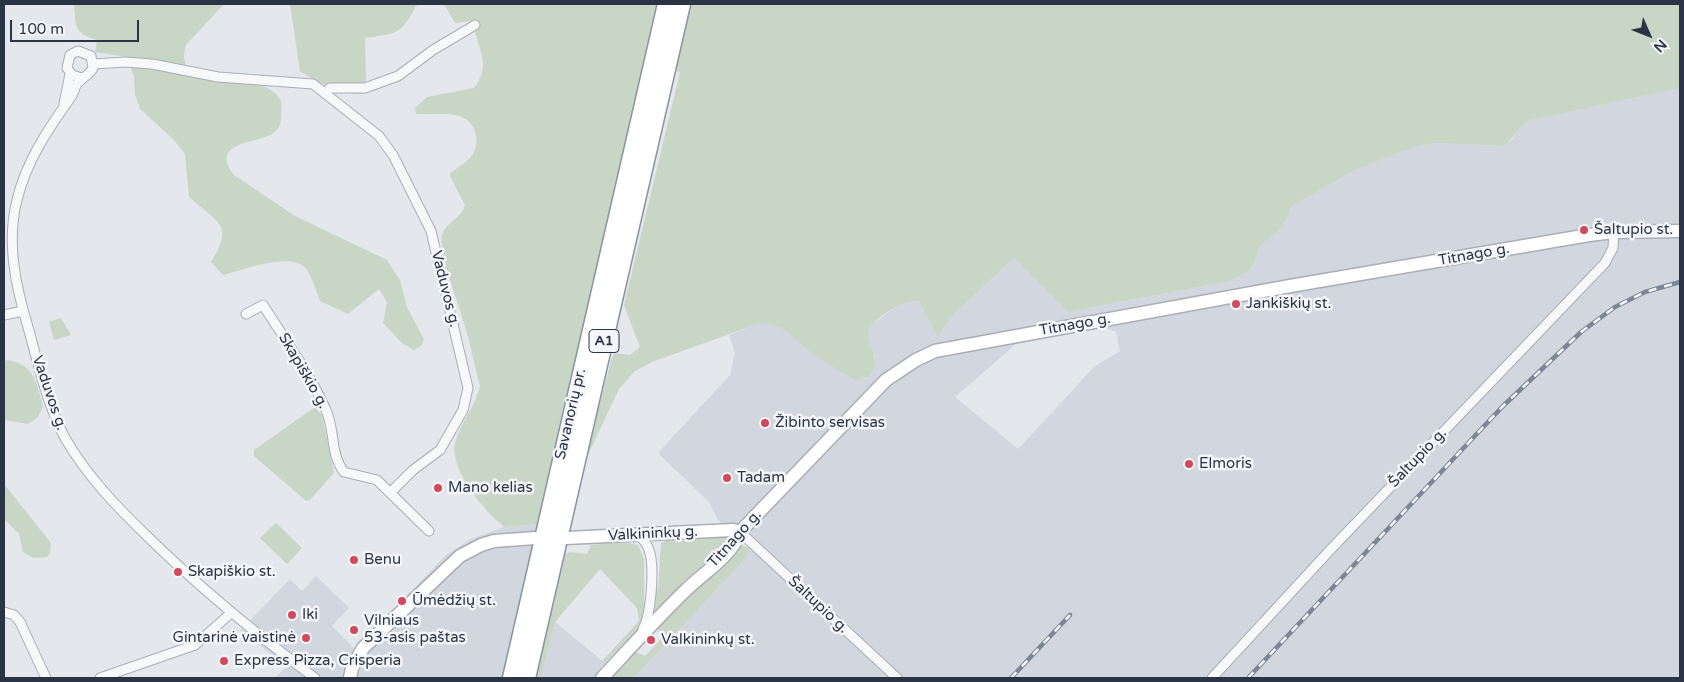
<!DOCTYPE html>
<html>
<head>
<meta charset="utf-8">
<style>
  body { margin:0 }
  #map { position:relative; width:1684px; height:682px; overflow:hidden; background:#e4e7ec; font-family:"Varela Round",sans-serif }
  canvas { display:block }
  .frame { position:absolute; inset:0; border:5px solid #2b3445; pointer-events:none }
  .north { position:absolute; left:1624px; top:10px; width:50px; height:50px; -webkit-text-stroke:4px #f4f6f9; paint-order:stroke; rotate:134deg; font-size:14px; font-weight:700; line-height:20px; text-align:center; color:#2b3445 }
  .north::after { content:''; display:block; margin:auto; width:18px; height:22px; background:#2b3445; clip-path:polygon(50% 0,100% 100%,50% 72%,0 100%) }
  .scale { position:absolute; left:10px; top:20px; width:129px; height:22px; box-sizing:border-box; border:2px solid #2b3445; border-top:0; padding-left:6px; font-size:15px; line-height:18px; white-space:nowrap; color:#2b3445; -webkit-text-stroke:4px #f4f6f9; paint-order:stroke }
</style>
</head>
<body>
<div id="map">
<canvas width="1684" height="682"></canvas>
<div class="frame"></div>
<div class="north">N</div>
<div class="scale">100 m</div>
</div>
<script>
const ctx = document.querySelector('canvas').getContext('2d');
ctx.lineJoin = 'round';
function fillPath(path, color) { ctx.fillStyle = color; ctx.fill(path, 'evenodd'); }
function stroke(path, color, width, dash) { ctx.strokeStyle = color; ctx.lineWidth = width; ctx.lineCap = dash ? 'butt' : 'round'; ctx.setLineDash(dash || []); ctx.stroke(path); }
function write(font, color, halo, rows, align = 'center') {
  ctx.font = font + ' "Varela Round",sans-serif'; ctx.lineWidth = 5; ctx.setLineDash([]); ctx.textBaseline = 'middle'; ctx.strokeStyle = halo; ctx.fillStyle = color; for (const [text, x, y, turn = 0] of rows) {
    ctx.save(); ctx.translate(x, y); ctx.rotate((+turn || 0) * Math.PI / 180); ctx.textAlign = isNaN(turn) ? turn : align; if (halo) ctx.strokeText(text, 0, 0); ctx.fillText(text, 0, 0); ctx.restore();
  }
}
const built = new Path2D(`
  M1680,88v590h-1046l113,-121 2,-9 -31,-28 -9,-18 -51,-49 72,-78 5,-22 -6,-18 31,-12h13l12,6 29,25 44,27 8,-3 9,-22 -9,-19 5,-12 25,-18 17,-7 6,1 7,11 12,25 14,-21 62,-58 54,54 161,-31 19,-9 6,-8 6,-18 18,-15 9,-12 4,-12 60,-35 60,-24 24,-5 69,3 9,-7 5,-12 10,-6zM1106,328l10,4 4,19 -26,16 -76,82 -63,-52 61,-53z
  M539,524l-35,154h-229l12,-12 -47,-35 50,-52 12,12 14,-15 33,32 -17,18 23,23 91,-94 25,-16 33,-12z
  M555,622l50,41 -6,7 11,8h-69z`);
const green = new Path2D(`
  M74,4h150l-38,41c-4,11 -2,25 10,30 4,2 11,1 15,2 18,2 53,4 66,18 5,5 5,12 4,19 0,6 0,13 -5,17 -14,14 -69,8 -42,44l61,41 92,44 13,20 7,27 17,32 -3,7 -7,4 -12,-7 -19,-20 4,-21 -8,-13 -31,25 -28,-13c-4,-10 -7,-21 -12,-30 -13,-22 -65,-1 -85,4l-12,-13c24,-38 7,-39 -22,-65l-4,-43 -12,-15 -33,-30 -5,-15 -1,-17 -7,-20 -32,-5 2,-12c-24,-7 -21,-14 -23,-36z
  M290,4h132l-6,2c-16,30 -19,27 -51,32l1,42 -3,14c-23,1 -44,-11 -63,-23z
  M444,4h1236v84l-152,33c-11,7 -14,17 -24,25l-69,-3 -24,5 -60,24 -60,35 -4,12 -9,12 -18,15 -6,18 -6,8 -19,9 -161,31 -54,-54 -62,58 -14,21 -19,-36c-12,-3 -41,15 -48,25 -2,3 -3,8 -4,11 8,18 16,37 -10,44 -14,-9 -30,-17 -44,-27 -18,-14 -29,-31 -53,-31l-108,39 -17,9 -16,18 -34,72 27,-104 3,-4 15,2 10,-8 -16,-42 56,-233 -34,-9 -107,461 -35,3c-19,-15 -55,-58 -49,-84 5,-20 20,-36 25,-57 -6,-22 -10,-45 -17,-66 -5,-18 -25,-70 -21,-85 4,-13 20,-17 23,-30l-15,-29v-3c7,-5 14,-9 20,-15 13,-14 6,-40 -14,-43 -13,-2 -26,0 -40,-1l-1,-6 12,-11 47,-9c16,-21 7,-33 1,-56l5,-10 -10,-1 -15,2z
  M61,318l10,17 -17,5 -5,-18z
  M8,360c28,6 28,22 35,46l-5,11 -10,7 -24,-4v-59z
  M315,407l7,8 12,58 -24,27 -4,1 -52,-45v-6z
  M4,484l47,59 -1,10 -3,4 -14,1 -10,-6 -4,-18 -15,-15z
  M276,523l26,25 -15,16 -27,-26z
  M729,537l3,4 -75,70 -3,-1 -1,-13 5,-8 3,-46 6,-3z
  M623,542l15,3 6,14v58l-3,8 -36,38 -3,-2 37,-40 -2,-13 -37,-39 -45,53 -14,56h-6l30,-124 5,-2 17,2 4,-9z
  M744,546l5,2 -2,9 -113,121 -26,-1 28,-25 9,4 18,-19 -5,-6 1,-3 19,-25 61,-56z`);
const street = new Path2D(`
  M93,64l32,-2 27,2 66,13 95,7 66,52 14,19 38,76 37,157 -5,22 -23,40 -27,20 -22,22
  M82,78l-10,-3 -5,-7 3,-13 8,-4 13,5 2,12c-4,8 -11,9 -16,16 -3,4 -3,9 -6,13 -23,32 -45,65 -54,103 -11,43 -1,87 11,127 10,37 19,77 37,111 22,38 51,68 82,98 53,52 109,98 168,142
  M325,93l5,-5h35l33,-12 35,-26 42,-25
  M64,104l6,-30
  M246,314l17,-9c21,33 47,69 63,105 9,19 4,44 18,62l33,8 52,51
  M4,315l19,-4
  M740,532l157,146
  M638,534c5,5 9,10 11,16 6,17 2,64 -6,79
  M4,612l10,3 6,7 26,56
  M100,678l95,-33 36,-32
  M1212,678l120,-130 273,-285 8,-15 1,-16`);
const secondary = new Path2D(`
  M566,538l167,-8 7,2
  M350,678l2,-10 11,-20 97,-92 21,-11 13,-4 41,-3
  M602,678c27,-29 55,-60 84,-88 17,-17 47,-35 54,-58l146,-152 30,-20 19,-9 355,-65 299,-51 25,-3 66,-1`);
const highway = new Path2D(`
  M511,678l155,-674
  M527,678l155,-674`);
const rail = new Path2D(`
  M1011,678l59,-63
  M1248,678l254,-271 79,-75 34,-25 30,-15 35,-10`);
const markers = [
  [1584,230,5,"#d1495b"],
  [1236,304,5,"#d1495b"],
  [765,423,5,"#d1495b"],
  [1189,464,5,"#d1495b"],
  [727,478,5,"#d1495b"],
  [438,488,5,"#d1495b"],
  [354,560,5,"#d1495b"],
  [178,572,5,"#d1495b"],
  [402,601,5,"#d1495b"],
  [292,615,5,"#d1495b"],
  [354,630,5,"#d1495b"],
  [306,638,5,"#d1495b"],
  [651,640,5,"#d1495b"],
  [224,661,5,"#d1495b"]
];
const shields = [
  [604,341,30]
];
const shieldNames = [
  ["A1",604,341]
];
const poiNames = [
  ["Šaltupio st.",1594,230],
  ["Jankiškių st.",1246,304],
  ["Žibinto servisas",775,423],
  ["Elmoris",1199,464],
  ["Tadam",737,478],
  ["Mano kelias",448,488],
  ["Benu",364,560],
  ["Skapiškio st.",188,572],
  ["Ūmėdžių st.",412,601],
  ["Iki",302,615],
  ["Vilniaus",364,621],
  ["53-asis paštas",364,638],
  ["Gintarinė vaistinė",296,638,"right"],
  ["Valkininkų st.",661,640],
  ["Express Pizza, Crisperia",234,661]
];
const streetNames = [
  ["Titnago g.",1474,255,-10],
  ["Vaduvos g.",445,289,76],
  ["Titnago g.",1075,325,-10],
  ["Skapiškio g.",303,371,60],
  ["Vaduvos g.",49,393,71],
  ["Savanorių pr.",571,414,-77],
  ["Šaltupio g.",1418,458,-46],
  ["Valkininkų g.",653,534,-3],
  ["Titnago g.",735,539,-48],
  ["Šaltupio g.",818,605,43]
];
fillPath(built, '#d2d6de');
fillPath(green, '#c9d6c5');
stroke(street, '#a9aeb7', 11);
stroke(secondary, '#a9aeb7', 15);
stroke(highway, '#8b94a3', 19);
stroke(street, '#f7f8fa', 9);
stroke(secondary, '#fff', 12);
stroke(highway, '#fff', 16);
stroke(rail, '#7d8696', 4.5);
stroke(rail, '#f4f6f9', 2.5, [8]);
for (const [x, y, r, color] of markers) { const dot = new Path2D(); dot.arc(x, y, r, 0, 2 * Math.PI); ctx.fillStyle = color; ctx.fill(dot); stroke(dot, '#f4f6f9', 2); }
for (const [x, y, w] of shields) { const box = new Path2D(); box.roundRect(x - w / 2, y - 11.5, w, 23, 4); ctx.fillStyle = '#f4f6f9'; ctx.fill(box); stroke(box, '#2b3445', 1); }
write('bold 14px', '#2b3445', null, shieldNames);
write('15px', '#2b3445', '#f4f6f9', poiNames, 'left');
write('15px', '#2b3445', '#f4f6f9', streetNames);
</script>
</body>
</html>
